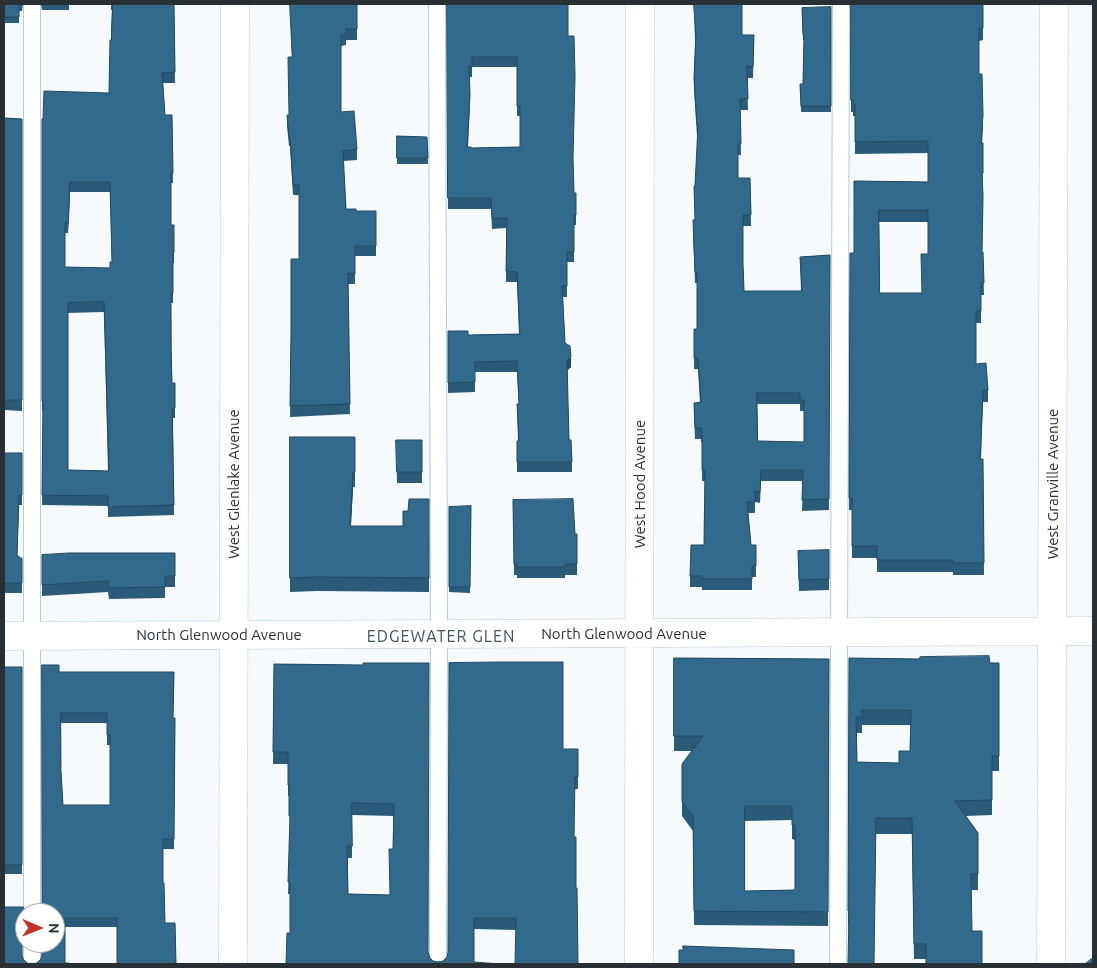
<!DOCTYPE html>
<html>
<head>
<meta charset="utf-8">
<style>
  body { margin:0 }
  #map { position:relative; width:1097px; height:968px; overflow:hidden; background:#f6fafd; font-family:Ubuntu,sans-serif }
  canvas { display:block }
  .frame { position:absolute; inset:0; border:5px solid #283036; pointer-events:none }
  .north { position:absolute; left:15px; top:903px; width:50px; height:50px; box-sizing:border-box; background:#fff; border:1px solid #a9acaf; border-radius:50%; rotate:91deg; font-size:14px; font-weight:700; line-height:20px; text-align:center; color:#283036 }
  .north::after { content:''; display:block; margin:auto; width:18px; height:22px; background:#c0322b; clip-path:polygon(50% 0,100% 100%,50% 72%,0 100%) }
</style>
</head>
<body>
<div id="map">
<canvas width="1097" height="968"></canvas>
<div class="frame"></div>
<div class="north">N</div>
</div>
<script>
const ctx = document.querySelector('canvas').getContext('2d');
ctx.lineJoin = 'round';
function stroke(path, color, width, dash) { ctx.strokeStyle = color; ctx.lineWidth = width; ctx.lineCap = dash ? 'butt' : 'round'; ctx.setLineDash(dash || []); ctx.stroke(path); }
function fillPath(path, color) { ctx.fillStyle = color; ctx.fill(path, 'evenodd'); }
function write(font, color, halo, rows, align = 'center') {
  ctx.font = font + ' Ubuntu,sans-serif'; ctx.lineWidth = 5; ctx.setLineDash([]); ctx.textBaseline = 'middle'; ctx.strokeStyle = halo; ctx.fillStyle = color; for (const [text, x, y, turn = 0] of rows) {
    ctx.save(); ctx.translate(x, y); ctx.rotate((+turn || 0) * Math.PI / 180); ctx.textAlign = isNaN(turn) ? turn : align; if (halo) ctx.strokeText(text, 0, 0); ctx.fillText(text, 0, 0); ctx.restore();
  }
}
const service = new Path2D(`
  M32,4v909
  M437,4l2,630 -1,330
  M32,964v-21
  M838,964l3,-960`);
const minor = new Path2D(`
  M4,636l1089,-5
  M233,964l2,-960
  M639,964l1,-960
  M1051,964l3,-960`);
const wall = new Path2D(`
  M4,4h19l-1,7h-3v12h-15z
  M41,4h28v6h-27z
  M111,4h63l1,79h-12l2,32h7l1,68h-2v42l3,28v10h-1v40h-2l1,80h3v35h-2l1,97 -66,2v-11l-66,-1 1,-94h-1v-292l67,-26 3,-83h-1zM70,192h40l2,70 -2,6 -45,-1v-34h3zM104,312l4,159 -40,-1v-157z
  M290,4h67v36h-11v5l-5,1v66l16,37v11l-14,1 3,48 10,2h20v45h-21v28h-7l2,130 -60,3 1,-83 8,-75v-64h-6l-3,-49h-1l-2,-20v-11h2l3,-58z
  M447,4l121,32 5,128 1,29h2v32h-2v37h-7v35h-4l2,46 6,24 -4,3 2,70 3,22v10h-55v-31h1l-1,-37h2l-2,-32h-42v20l-27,1v-62l20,4 51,-1 -2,-52h-11v-54l-14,1 -1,-20h-43zM472,67h45v49h3v31l-49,1 -3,-1 2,-42 -1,-28h3z
  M694,4l48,31h12l-1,43h-6l1,32h-8l1,45h-3v23h12l1,48h-8v38l1,27h57l-1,-34 30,-2 -1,255 -27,1 1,-30h-42l-1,22 -5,-1v11h-7l3,32h5v32h-4v13h-50v-3h-12v-11l14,-31 1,-64h-3v-39h-1v-3h-6l-1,-25v-11h6l-2,-34h-4v-40h3v-46h-2l-2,-52 2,-11v-34l3,-50h-1l-3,-47 1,-48zM757,404h43v7h4v31l-46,-1z
  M851,4h132v36l-4,1v33l4,54 -1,15h1l-1,109h1l1,43h-3v28h-5v41l12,26v12h-5l-2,57h2l1,116h-31v-3h-76v-14h-25v-48h-3l1,-257h4v-72l74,1v-29l-73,1v-38h-2v-4h-2zM879,222h49v32l-6,39h-42z
  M831,7v105h-30l-1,-28h3l1,-44h-1l-1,-32z
  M4,118l18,1v292l-18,-1z
  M397,136l30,1 1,27h-31z
  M290,437h65v50h-2l-2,39h52l5,-15 21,-12v93l-112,-1 -27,1z
  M396,440h26v43h-25z
  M4,453h18v52h-3l-2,51 2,2h3v35h-18z
  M513,500l62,34h2v41h-12v3h-48v-3h-3z
  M471,506l-1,87 -21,-1v-85z
  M829,550v40l-30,1 -1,-40z
  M175,553v34h-10v11l-56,1 -1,-7 -66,4v-41z
  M674,658l155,1 -1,267 -134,-1 -1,-94 -11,-15v-52l10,-13h-18zM792,820v19l3,1v49l-1,1 -49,1v-70z
  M849,658l70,1 71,4h9v108h-7v44l-26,1 12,17v57h-6l-46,69h-12l-2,-125h-36l-27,92h-1zM862,725h49l-1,26 -11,12 -42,-1v-29h5z
  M274,664l89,1 65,287 2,6 3,3 5,1 5,-1 4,-4 116,-208h15v40h-3l-59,141 -42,-1v33l-188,2 4,-31v-39h-2l2,-66 -1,-32h-1v-32h-15zM352,815l41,1v33l-3,46 -42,-1v-36h4z
  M42,665h17v7h115l-1,46h2l-1,131h-11v34h1l1,40h10l1,41h-59v-37h-52v36h4v1h-37l5,-1 4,-4 1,-4v-12h13v-30h-21l3,-1 3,-3 2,-5zM61,723h46v22h3v60h-47l-2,-34z
  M4,667h18v207h-18z`);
const shadedWall = new Path2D(`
  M70,182v10l-2,41v-10z
  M571,357v10l-4,4v-11z
  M353,472v15l-3,53v-14z
  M25,927v9l-2,2 -1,5v-9l1,-5z`);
const building = new Path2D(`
  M4,4h18v1h-3v12h-15z
  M42,4h27l-27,1z
  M113,4h61l1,68 -13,1 3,42h7l1,58h-2v52h3v28h-1v40h-2v55l1,35h3v25h-3l2,97 -66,2v-11l-66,-1 1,-94h-1v-282h1l1,-28 65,2 1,-53h1zM70,182h40l2,80h-2v6l-45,-1v-44h3zM104,302l5,169 -41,-1v-167z
  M290,4h67v25h-11v6h-5v77l13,-1 3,38 -14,2 3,58h10v2h20v35h-21v28l-7,-1 2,131 -60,2 1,-75v-72h8v-74h-6l-3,-49h-1l-2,-21h2l-1,-58h4z
  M447,4h121v32h6l1,40 -2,82 1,35h2v22h-2v37h-7v34h-5l3,57 5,3 1,11 -4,3 2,80h2l1,22h-55v-21h2l-2,-37h2l-2,-43 -42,1v20l-27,1v-52h20v4l52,-1 -3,-62 -11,-1 1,-53h-15l-1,-20h-43zM472,57h45v49h3v41l-49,1v-1h-4l3,-52 -1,-29h3z
  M694,4h48v31h12l-1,32 -6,-1 1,33h-8l1,45h-3v34h12l1,37h-8v48l1,28h58l-2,-34 30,-2 -1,244 -27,1 1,-30h-42l-1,22 -5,-1v11h-8l4,43h5v21h-4v13h-50v-3h-12l1,-31h13l1,-75h-3v-39h-1v-3h-6l-1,-25 7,-1 -3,-44h-4v-29h3v-57h-2l-2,-52h2l-1,-34h1l3,-61h-1l-3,-47 2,-43zM757,393h43v7h4v42l-46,-1z
  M851,4h132v24h-4v46h3l1,41 -2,28h2v30h-1l1,23 -1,56h1l1,31h-3v28h-5v53l10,-1 2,27h-5l-3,69h3l1,104h-31v-3h-76v-14h-25v-48h-3l1,-245h4v-72l74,1v-41l-73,1v-38h-2l1,-4h-3zM879,210h49v44h-7l1,39h-42z
  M831,7v99h-30l-1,-22h3l1,-50h-1l-1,-26z
  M4,118l18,1v281h-18z
  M397,136l30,1 1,21h-31z
  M290,437h65v35h-2l-3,54h53v-15h5l1,-12h20v79l-112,-1 -27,1z
  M396,440h26v32h-25z
  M4,453h18v42h-3l-2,61h2v2h3v25h-18z
  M573,499l2,35h2v30h-12v3h-48v-3h-3l-1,-64z
  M471,506l-1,81h-21v-80z
  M829,550v29l-30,1 -1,-29z
  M69,553h106v23h-10v11l-56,1 -1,-7 -66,4v-30z
  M989,656l1,7h9v93h-7v44l-37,1 23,32v41h-7l1,57h10v33h-56v-20h-12l-2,-126h-36l-2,146h-26l1,-53h-1l1,-253 70,1 1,-2zM862,710h49l-1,41h-11v12l-42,-1 -1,-45h6z
  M674,658l155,1 -1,253 -134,-1 -1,-95 -11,-14v-38l21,-28h-29zM745,806h47v19h3v64l-1,1 -49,1z
  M500,662h63v87h15v28h-3l-1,60h2v51h1l1,76h-63l1,-46h-42v44l26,2h-214l1,-31h3v-51h-2l2,-66h-1v-31h-1v-33h-15l1,-88 89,1v-2h66l-1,289 2,6 3,3 5,1 5,-1 4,-4 1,-5 1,-289zM352,803l42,1 -1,45h-4l1,46 -42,-1 -1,-48h5z
  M42,665h17v7h115l-1,46h2l-1,121h-11v44h1l1,40h10l1,41h-59v-46h-52v45h4v1h-37l5,-1 4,-4 1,-4v-12h13v-30h-21l3,-1 3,-3 2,-5zM61,713h46v22h3v70h-47l-2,-34z
  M4,667h18v198h-18z
  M4,907h19l4,5 3,1h-5v14l-2,2 -1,5v21l1,4 4,4 4,1h-27z
  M683,946l111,4v14h-115v-14h4z
  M1093,958v6h-8z`);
const streetNames = [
  ["West Glenlake Avenue",234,484,-90],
  ["West Hood Avenue",640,484,-90],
  ["West Granville Avenue",1053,484,-90],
  ["North Glenwood Avenue",624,634],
  ["North Glenwood Avenue",219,635]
];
const neighbourhoodNames = [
  ["EDGEWATER GLEN",441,637]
];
stroke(service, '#b6ccda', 18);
stroke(minor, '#b6ccda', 29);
stroke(service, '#fff', 16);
stroke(minor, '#fff', 28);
fillPath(wall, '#2a5b78');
fillPath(shadedWall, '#224a62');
fillPath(building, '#316a8c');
stroke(building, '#224a62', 1);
write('15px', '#283036', '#fff', streetNames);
ctx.letterSpacing = '1px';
write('16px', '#415360', '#fff', neighbourhoodNames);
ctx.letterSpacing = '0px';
</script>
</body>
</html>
